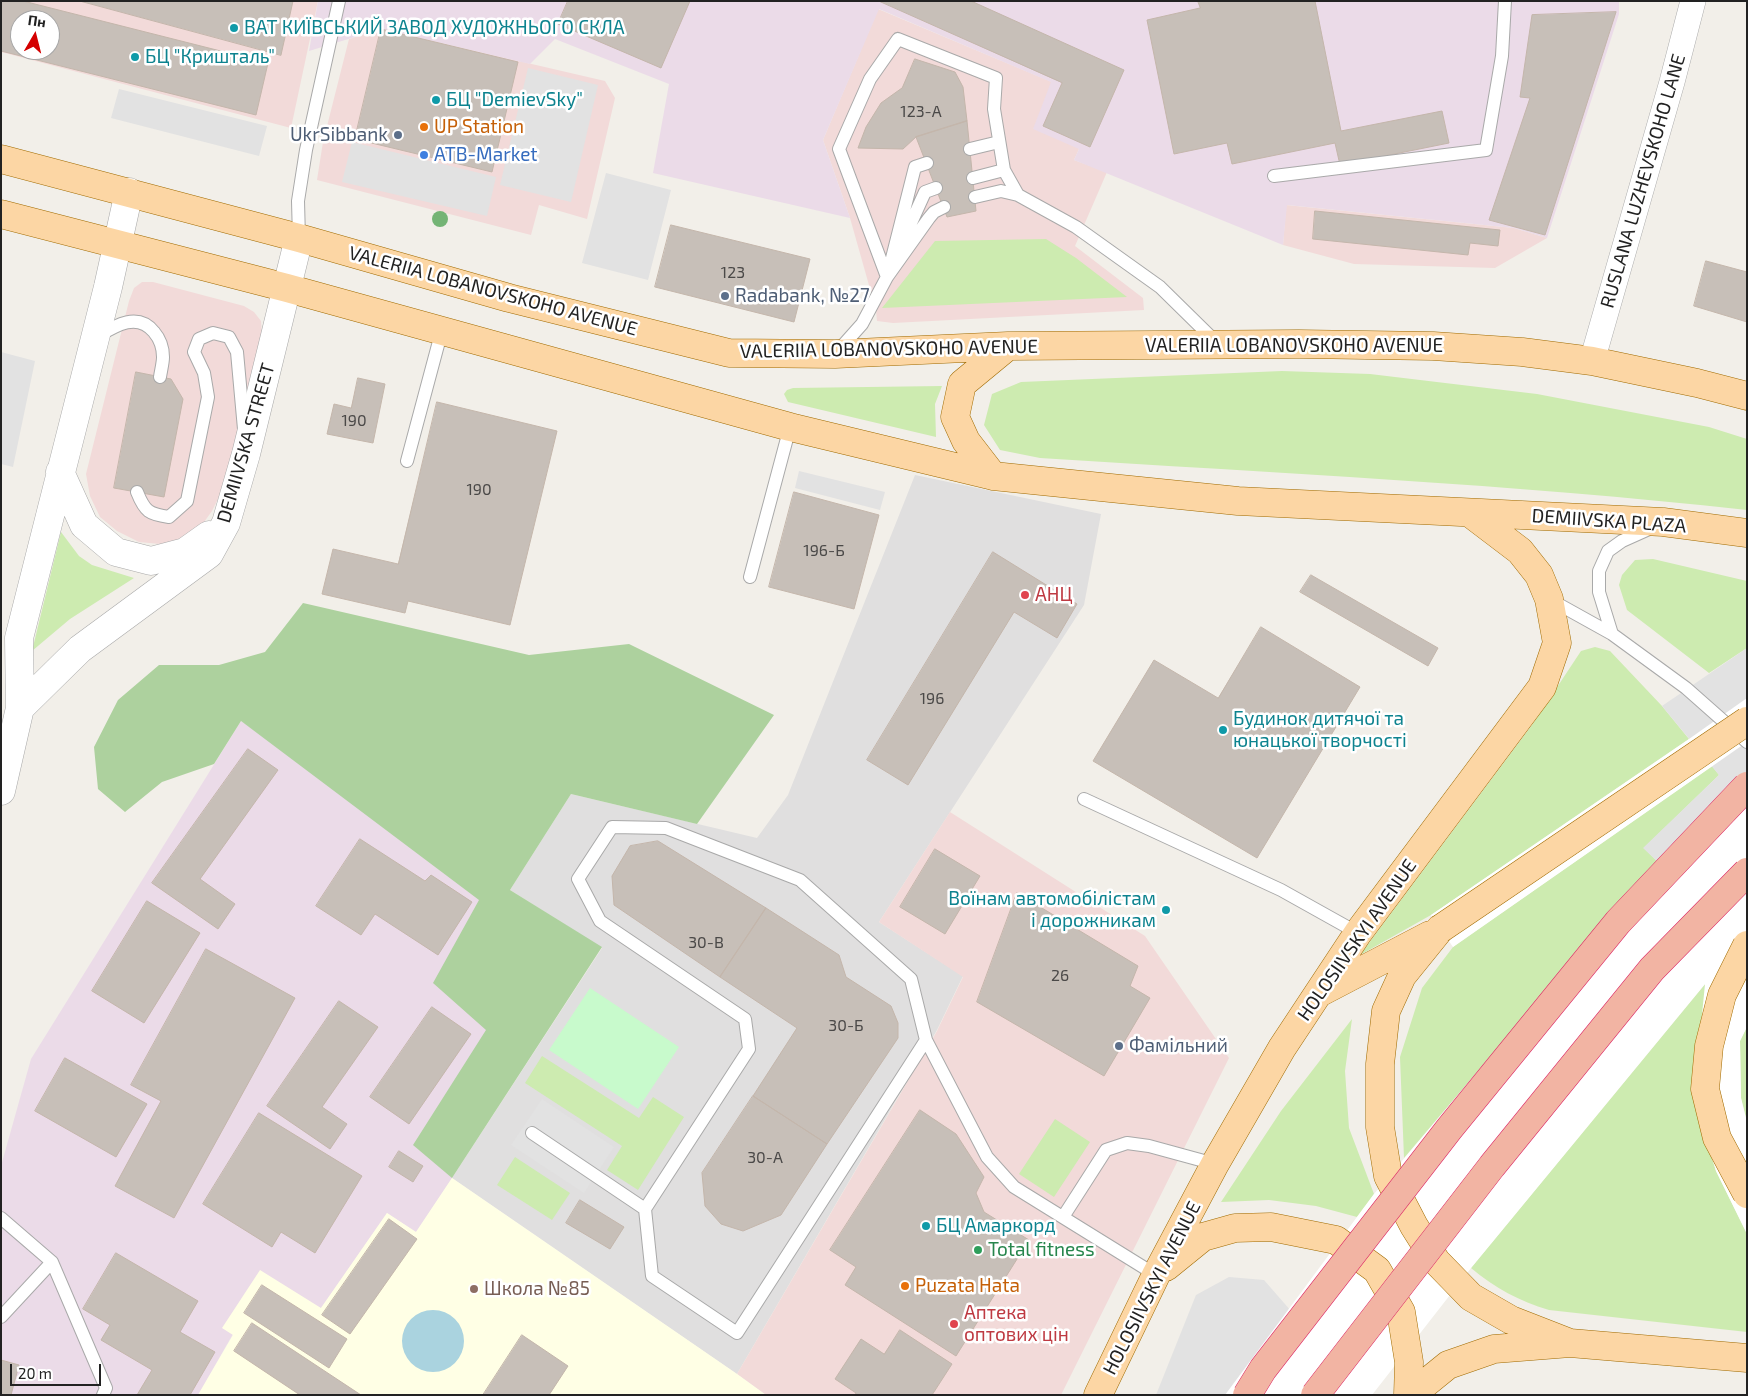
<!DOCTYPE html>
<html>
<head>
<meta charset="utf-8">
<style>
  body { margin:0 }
  #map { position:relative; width:1748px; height:1396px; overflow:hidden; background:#f2efe9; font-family:"Exo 2",sans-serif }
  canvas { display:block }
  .frame { position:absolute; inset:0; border:2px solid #222; pointer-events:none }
  .north { position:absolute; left:10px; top:10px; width:50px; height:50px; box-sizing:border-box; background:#fff; border:1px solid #a7a7a7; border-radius:50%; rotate:8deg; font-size:14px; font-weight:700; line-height:20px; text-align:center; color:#222 }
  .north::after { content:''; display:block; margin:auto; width:18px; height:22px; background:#d40000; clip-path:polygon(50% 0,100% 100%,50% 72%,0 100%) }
  .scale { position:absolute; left:10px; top:1364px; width:91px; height:22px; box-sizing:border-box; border:2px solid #222; border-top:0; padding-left:6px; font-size:15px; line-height:18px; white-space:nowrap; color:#222; -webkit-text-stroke:4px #fff; paint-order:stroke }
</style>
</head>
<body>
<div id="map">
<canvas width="1748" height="1396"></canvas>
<div class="frame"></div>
<div class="north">Пн</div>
<div class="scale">20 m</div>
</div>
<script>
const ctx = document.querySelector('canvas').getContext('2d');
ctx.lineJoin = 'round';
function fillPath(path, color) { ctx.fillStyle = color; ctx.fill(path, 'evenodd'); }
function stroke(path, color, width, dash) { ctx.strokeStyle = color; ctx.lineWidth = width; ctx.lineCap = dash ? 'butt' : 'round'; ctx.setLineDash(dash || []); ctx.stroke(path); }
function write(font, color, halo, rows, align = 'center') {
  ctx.font = font + ' "Exo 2",sans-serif'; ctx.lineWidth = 5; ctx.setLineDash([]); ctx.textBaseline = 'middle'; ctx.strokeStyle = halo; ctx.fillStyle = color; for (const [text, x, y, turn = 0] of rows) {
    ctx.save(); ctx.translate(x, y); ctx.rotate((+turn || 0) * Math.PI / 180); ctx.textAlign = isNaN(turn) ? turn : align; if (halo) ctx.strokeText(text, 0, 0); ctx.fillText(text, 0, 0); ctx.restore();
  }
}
const residential = new Path2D(`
  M915,475l186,39 -17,91 -205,317 84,54 -26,54 -200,344 -285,-196 150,-230 -92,-58 61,-96 186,44 31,-43z`);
const commercial = new Path2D(`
  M1,1h317l-27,127 -290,-76zM20,20h30v30h-30z
  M878,9l174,73 27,67 -5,11 33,12 -32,74 68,52 1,12 -251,13 -16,-2 -1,-11 -26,-92 -27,-78z
  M381,29l224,52 10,17 -28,121 -48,-14 -8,30 -214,-55 6,-38 26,-103z
  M1286,205l228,23 33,10 -52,30 -141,-4 -71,-19z
  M142,282h11l91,24 10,6 7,9 1,14 -40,156 -10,20 -13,18 -16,11 -23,4 -21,-2 -22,-11 -17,-14 -10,-21 -4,-22 43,-173 5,-13z
  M950,812l195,124 84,122 -168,337h-295l-29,-21 200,-343 26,-54 -84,-55z`);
const industrial = new Path2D(`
  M318,1h1301v13l-72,224 -33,-10 -227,-23 -4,40 -209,-85 5,-11 -46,-20 18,-47 -172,-73 -56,131 27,78 -197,-45 16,-89 -114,-45 -25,25 -149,-35 -72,22z
  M241,721l341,230 -130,227 -36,54 -29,-19 -66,95 -98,20 10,6 -35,61h-197v-229l30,-107z`);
const education = new Path2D(`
  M452,1178l285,196 29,21h-568l35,-60 -11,-7 38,-58 61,38 66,-95 29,19z`);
const grass = new Path2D(`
  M1046,239l30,19 51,39 -245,11 53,-67z
  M1282,371l88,3 167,20 172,33 38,12v71c-235,-26 -471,-37 -707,-52l-40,-8 -16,-25 8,-31 29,-12z
  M942,386l-7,18 1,33 -148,-35 -4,-8 3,-4 6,-2z
  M61,532l18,24 13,9 42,13 -64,41 -38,32z
  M1653,559l94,22v67l-38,25 -82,-63 -8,-25 3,-10 13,-15z
  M1595,647l15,4 52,55 27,33 -258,176 -71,40 172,-230 49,-74z
  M1712,766l7,9 -75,73 16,16 -76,82 -180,212 -4,-101 22,-69 31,-41z
  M1706,983l-10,93 3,40 17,55 31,63v98l-198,-22c-30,-9 -54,-22 -78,-42z
  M1352,1019l-7,52 4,57 25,66 -17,23 -41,-11 -47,-6 -48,2 60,-91z
  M1747,1026v96l-6,-24 -1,-57z
  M542,1056l97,62 14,-21 31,20 -46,73 -31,-20 15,-24 -97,-63z
  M1055,1119l35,23 -36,55 -35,-23z
  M515,1157l55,36 -18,27 -55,-35z`);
const forest = new Path2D(`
  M303,603l226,52 100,-11 145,71 -77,109 -126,-30 -61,96 92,57 -150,231 -39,-33 73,-115 -53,-47 46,-83 -238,-179 -27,43 -52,18 -37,30 -27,-23 -4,-42 24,-47 41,-35h60l46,-13z`);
const park = new Path2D(`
  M590,988l89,59 -41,62 -89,-59z`);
const parking = new Path2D(`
  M528,68l70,17 -27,117 -71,-17z
  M119,89l148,37 -8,30 -148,-38z
  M352,142l144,35 -9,39 -145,-34z
  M606,173l65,17 -23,90 -66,-17z
  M1,352l34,9 -22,106 -12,-3z
  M799,471l86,21 -5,18 -85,-22z
  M1747,648v299l-104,-99 76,-73 -57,-69z
  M542,1099l72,48 -30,46 -73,-48z
  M1229,1277l35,3 96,110 -3,5h-201l40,-100z`);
const water = new Path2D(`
  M402 1341a31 31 0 1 1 62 0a31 31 0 1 1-62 0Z`);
const pier = new Path2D(`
  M1747,698v44l-294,205 -22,-32 258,-176z
  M1747,771v256l-7,14 1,57 6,24v112l-31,-63 -17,-55 -3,-40 9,-92 -234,284 -99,127h-147l149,-201 210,-248z`);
const building = new Path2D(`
  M1,1h22l245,62 -12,52 -255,-64zM20,20h30v30h-30z
  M80,1h213l-12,54z
  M568,1h122l-29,67 -103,-44z
  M879,1h92l153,69 -34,77 -47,-21 19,-43z
  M1198,1h117l26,130 101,-20 7,32 -109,22 -5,-22 -103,21 -5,-21 -53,11 -27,-134 53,-12z
  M1616,12l-71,223 -56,-15 41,-122 -10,-1 12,-82z
  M381,29l137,33 -26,110 -137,-33z
  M915,59l40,13 8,15 4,34 -51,16 -13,12 -45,-1 8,-21 15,-24 21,-15z
  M967,121l9,90 -29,6 -31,-80z
  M1315,211l185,19 -2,16 -28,-3 -2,12 -155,-16z
  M671,225l139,34 -16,63 -139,-35z
  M1706,261l41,11v50l-53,-16z
  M136,372l35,7 12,20 -19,98 -50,-9z
  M358,378l27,6 -12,59 -46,-9 7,-30 17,4z
  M437,402l120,29 -47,194 -102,-24 -3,12 -83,-19 11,-45 65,15z
  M794,492l85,23 -25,94 -85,-22z
  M993,552l84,52 -20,34 -43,-26 -106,173 -41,-25z
  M1311,575l127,73 -10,18 -128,-74z
  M1261,627l99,60 -103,171 -164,-97 61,-101 64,38z
  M248,749l30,21 -78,109 35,25 -17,25 -66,-46z
  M360,839l65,42 6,-6 41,27 -34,53 -63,-41 -14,21 -45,-29z
  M658,841l108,67 -46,69 -106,-72 -2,-29 18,-30z
  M935,849l45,27 -35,58 -45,-27z
  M1017,893l121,73 -8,20 20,12 -46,78 -127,-74z
  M147,901l53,32 -56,90 -52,-32z
  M766,908l73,47 7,22 45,29 7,17v15l-71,106 -74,-48 44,-68 -77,-51z
  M206,949l89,49 -121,220 -59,-32 46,-85 -30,-16z
  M339,1001l39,26 -56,80 25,17 -17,25 -63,-43z
  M432,1007l39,27 -62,90 -39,-27z
  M65,1058l82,46 -31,53 -81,-46z
  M753,1096l74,48 -46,71 -38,16 -22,-7 -16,-18 -3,-33z
  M920,1110l36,24 28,43 -8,16 8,19 45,28 -73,116 -111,-71 11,-18 -26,-17z
  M259,1113l103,63 -47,77 -34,-21 -9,15 -69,-43z
  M399,1151l24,15 -10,16 -24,-15z
  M580,1200l44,27 -14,22 -44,-26z
  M389,1219l28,20 -67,95 -28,-19z
  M116,1253l82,48 -18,31 35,20 -25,43h-53l15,-25 -51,-30 9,-15 -27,-16z
  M262,1285l85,54 -18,29 -85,-55z
  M252,1323l109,72h-61l-66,-44z
  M900,1330l52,34 -20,31h-77l1,-2 -21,-14 26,-40 23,15z
  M522,1335l46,31 -19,29h-66z
  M1,1360l18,5 -8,30h-10z`);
const service = new Path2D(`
  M970,149l29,-7
  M1274,176l212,-26 16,-94 3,-55
  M973,178l31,-8
  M975,197l26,-6 17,4 58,32 84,60 55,54
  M299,238l-1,-37 8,-51 33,-149
  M901,245l24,-53 11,-4
  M889,270l26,-103 12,-4
  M887,277l-48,-128 31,-70 28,-40 98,39 -2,31 10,61 14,25
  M98,336c18,-11 40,-24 56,-4 6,7 9,16 9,25 0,6 -2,13 -3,20
  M837,352l25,-28 25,-47 42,-59 5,-6 10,-5
  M407,461l35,-131
  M137,492c8,20 12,22 32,25l18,-16 21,-104 -4,-24 -10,-21 5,-13 14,-6 16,4 8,15 7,77
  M750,577l40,-150
  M1549,599l63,35 74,54 61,54
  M1612,634l-13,-42v-21l9,-20 14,-10 29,-13
  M1084,799l197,91 77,43
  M532,1133l113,76 7,67 85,57 189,-293
  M645,1209l104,-160 -4,-30 -145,-98 -22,-42 34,-52 54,1 134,52 111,99 15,61 61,117 27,30 142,88
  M1063,1217l43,-67 21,-7 22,3 66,18
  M1,1218l51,44 54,126 -3,7
  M1,1317l51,-55`);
const minor = new Path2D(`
  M1592,361l80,-279 21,-81`);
const tertiary = new Path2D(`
  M60,472l24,53 32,27 35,9 34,-9 24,-17
  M20,708l60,-59 129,-95 17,-31 20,-69 53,-216
  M1,791l19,-83 -1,-70 89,-351 21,-95`);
const primary = new Path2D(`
  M1,159l298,79 210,60 220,55 106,1 173,-8 291,-2 134,2 89,6 70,9 105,22 50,13
  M1,214l286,74 503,139 203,49 245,25 425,21 84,11
  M993,476l-27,-35 -11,-24 7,-33 46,-38
  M1440,929l-38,47 -16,35 -6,53v63l8,49 26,50 22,35 35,36 40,23 59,23
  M1319,993l111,-58
  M1166,1267l37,-30 32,-9 36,-1 65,13 41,30 24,42 8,50 -1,33
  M1098,1395l58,-120 59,-111 67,-116 76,-115 184,-246 15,-44 -8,-44 -10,-24 -19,-24 -50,-38
  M1411,1395l37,-30 46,-16 76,-6 177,15`);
const primaryBridge = new Path2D(`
  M1440,929l307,-208
  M1747,945l-25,50 -13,51 -4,43 12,49 30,56`);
const trunkBridge = new Path2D(`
  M1247,1395l16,-26 186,-240 169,-207 129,-136
  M1315,1395l177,-229 160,-197 95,-97`);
const trees = [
  [440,219]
];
const markers = [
  [234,28,5,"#0f9aa8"],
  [135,57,5,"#0f9aa8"],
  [436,100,5,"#0f9aa8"],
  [424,127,5,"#e8710a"],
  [398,135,5,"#5c6f8a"],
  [424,155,5,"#3f7fe0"],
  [725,296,5,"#5c6f8a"],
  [1025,595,5,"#e0444e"],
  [1223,730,5,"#0f9aa8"],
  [1166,910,5,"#0f9aa8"],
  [1119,1046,5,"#5c6f8a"],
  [926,1226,5,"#0f9aa8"],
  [978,1250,5,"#2e9e5b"],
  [905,1286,5,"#e8710a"],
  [474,1289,5,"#8d6e63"],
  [954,1324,5,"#e0444e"]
];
const numberNames = [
  ["123-А",921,112],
  ["123",733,273],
  ["190",354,421],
  ["190",479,490],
  ["196-Б",824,551],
  ["196",932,699],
  ["30-В",706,943],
  ["26",1060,976],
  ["30-Б",846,1026],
  ["30-А",765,1158]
];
const cultureNames = [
  ["ВАТ КИЇВСЬКИЙ ЗАВОД ХУДОЖНЬОГО СКЛА",244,28],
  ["БЦ \"Кришталь\"",145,57],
  ["БЦ \"DemievSky\"",446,100],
  ["Будинок дитячої та",1233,719],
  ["юнацької творчості",1233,741],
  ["Воїнам автомобілістам",1156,899,"right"],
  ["і дорожникам",1156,921,"right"],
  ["БЦ Амаркорд",936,1226]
];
const foodNames = [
  ["UP Station",434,127],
  ["Puzata Hata",915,1286]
];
const serviceNames = [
  ["UkrSibbank",388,135,"right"],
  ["Radabank, №27",735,296],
  ["Фамільний",1129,1046]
];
const shopNames = [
  ["ATB-Market",434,155]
];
const streetNames = [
  ["RUSLANA LUZHEVSKOHO LANE",1643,181,-74],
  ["VALERIIA LOBANOVSKOHO AVENUE",493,291,15],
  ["VALERIIA LOBANOVSKOHO AVENUE",1294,346],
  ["VALERIIA LOBANOVSKOHO AVENUE",889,349,-1],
  ["DEMIIVSKA STREET",246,443,-74],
  ["DEMIIVSKA PLAZA",1609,521,4],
  ["HOLOSIIVSKYI AVENUE",1357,940,-55],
  ["HOLOSIIVSKYI AVENUE",1152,1288,-63]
];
const healthNames = [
  ["АНЦ",1035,595],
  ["Аптека",964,1313],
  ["оптових цін",964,1335]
];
const leisureNames = [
  ["Total fitness",988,1250]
];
const educationNames = [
  ["Школа №85",484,1289]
];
fillPath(residential, '#e0dfdf');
fillPath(commercial, '#f2dad9');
fillPath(industrial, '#ebdbe8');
fillPath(education, '#ffffe5');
fillPath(grass, '#cdebb0');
fillPath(forest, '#add19e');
fillPath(park, '#c8facc');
fillPath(parking, '#e2e2e2');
fillPath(water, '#aad3df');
fillPath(pier, '#fff');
fillPath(building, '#c7bfb8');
stroke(building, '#c4b6ab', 1);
stroke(service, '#a9a9a9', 14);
stroke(minor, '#a9a9a9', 26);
stroke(tertiary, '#a9a9a9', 29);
stroke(primary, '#a06b00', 29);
stroke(service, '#fff', 12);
stroke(minor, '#fff', 25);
stroke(tertiary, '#fff', 28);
stroke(primary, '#fcd6a4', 28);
stroke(primaryBridge, '#a06b00', 29, []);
stroke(trunkBridge, '#dc2a67', 29, []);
stroke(primaryBridge, '#fcd6a4', 28);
stroke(trunkBridge, '#f2b4a3', 28);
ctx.fillStyle = '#74b475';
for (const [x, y] of trees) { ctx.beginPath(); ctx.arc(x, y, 8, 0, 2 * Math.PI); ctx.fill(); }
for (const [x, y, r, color] of markers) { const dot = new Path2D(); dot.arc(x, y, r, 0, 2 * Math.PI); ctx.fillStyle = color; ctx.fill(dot); stroke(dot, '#fff', 2); }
write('16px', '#4b4948', null, numberNames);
write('19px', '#0d838f', '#fff', cultureNames, 'left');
write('19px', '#c56008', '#fff', foodNames, 'left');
write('19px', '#4e5e75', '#fff', serviceNames, 'left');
write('19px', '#366cbe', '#fff', shopNames, 'left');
write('19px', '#222', '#fff', streetNames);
write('19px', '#be3a42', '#fff', healthNames, 'left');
write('19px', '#27864d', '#fff', leisureNames, 'left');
write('19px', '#785e54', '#fff', educationNames, 'left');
</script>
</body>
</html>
